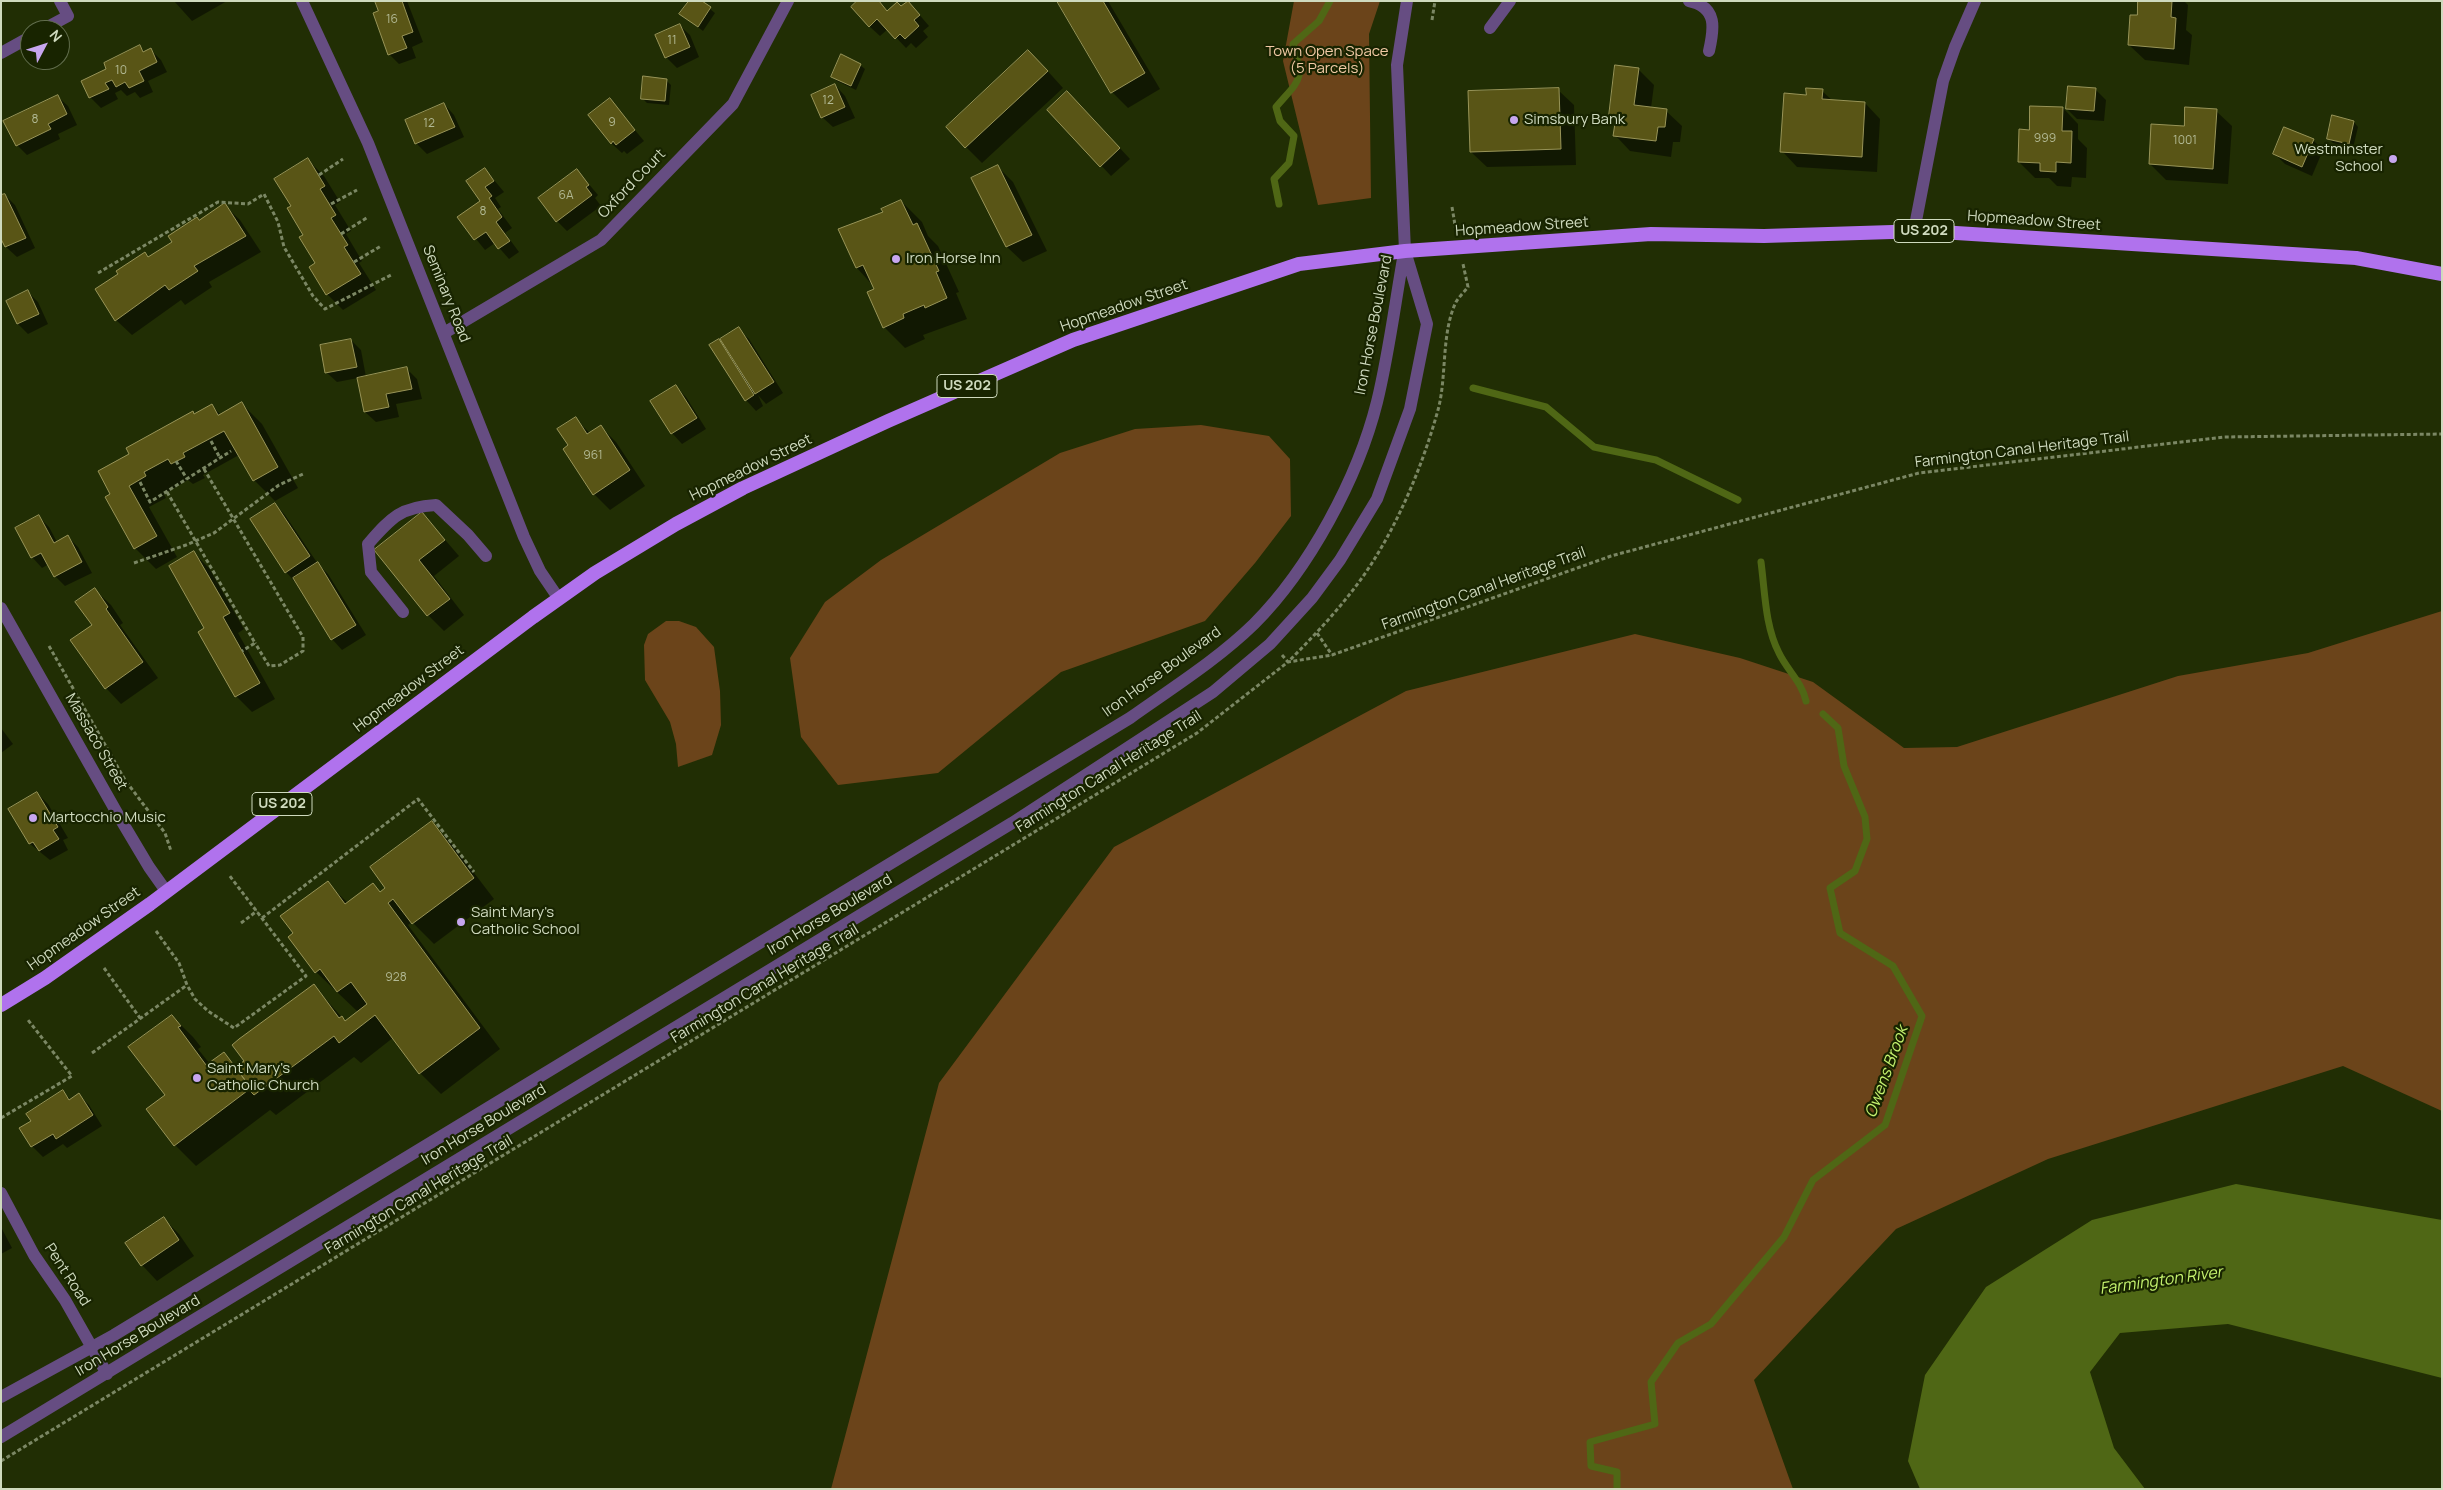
<!DOCTYPE html>
<html>
<head>
<meta charset="utf-8">
<style>
  body { margin:0 }
  #map { position:relative; width:2443px; height:1490px; overflow:hidden; background:#212e04; font-family:Manrope,sans-serif }
  canvas { display:block }
  .frame { position:absolute; inset:0; border:2px solid #cfdabe; pointer-events:none }
  .north { position:absolute; left:20px; top:20px; width:50px; height:50px; box-sizing:border-box; background:#182400; border:1px solid #616d4c; border-radius:50%; rotate:50deg; font-size:14px; font-weight:700; line-height:20px; text-align:center; color:#cfdabe }
  .north::after { content:''; display:block; margin:auto; width:18px; height:22px; background:#c7a6ef; clip-path:polygon(50% 0,100% 100%,50% 72%,0 100%) }
</style>
</head>
<body>
<div id="map">
<canvas width="2443" height="1490"></canvas>
<div class="frame"></div>
<div class="north">N</div>
</div>
<script>
const ctx = document.querySelector('canvas').getContext('2d');
ctx.lineJoin = 'round';
function fillPath(path, color) { ctx.fillStyle = color; ctx.fill(path, 'evenodd'); }
function stroke(path, color, width, dash) { ctx.strokeStyle = color; ctx.lineWidth = width; ctx.lineCap = dash ? 'butt' : 'round'; ctx.setLineDash(dash || []); ctx.stroke(path); }
function write(font, color, halo, rows, align = 'center') {
  ctx.font = font + ' Manrope,sans-serif'; ctx.lineWidth = 4.5; ctx.setLineDash([]); ctx.textBaseline = 'middle'; ctx.strokeStyle = halo; ctx.fillStyle = color; for (const [text, x, y, turn = 0] of rows) {
    ctx.save(); ctx.translate(x, y); ctx.rotate((+turn || 0) * Math.PI / 180); ctx.textAlign = isNaN(turn) ? turn : align; if (halo) ctx.strokeText(text, 0, 0); ctx.fillText(text, 0, 0); ctx.restore();
  }
}
const green = new Path2D(`
  M1294,1h86l-11,33 2,164 -53,7 -35,-144z
  M1201,425l68,11 21,23 1,57 -36,47 -50,58 -144,51 -123,101 -100,12 -37,-48 -11,-79 35,-56 56,-42 179,-107 75,-24z
  M2442,611v500l-99,-45 -295,93 -152,70 -142,151 39,109h-962l108,-406 175,-236 292,-156 229,-57 105,24 73,24 91,66 53,-1 221,-71 130,-23z
  M666,621h13l17,6 18,20 6,44 1,34 -9,30 -34,12 -2,-23 -6,-22 -25,-42 -1,-35 4,-11z`);
const water = new Path2D(`
  M2236,1184l206,36v158l-214,-54 -108,9 -30,39 24,76 31,41h-225l-12,-28 17,-86 61,-88 106,-67z`);
const shadow = new Path2D(`
  M174,1h53l-35,20z
  M376,1h31l16,41 -11,5 4,11 -17,6 -10,-10z
  M700,1l15,12 -12,18 -22,-17z
  M878,1l10,11 13,-4 16,4 12,14 -6,5 5,6 -12,11 -5,-5 -5,5 -18,-19 -8,7 -11,-10z
  M1058,1h50l52,88 -32,19 -16,-16z
  M2139,1h45l4,4 -2,25 6,5 -3,30 -44,-5 -16,-15 9,-29z
  M679,25l11,10 9,22 -22,11 -11,-11z
  M140,47l5,5 6,-2 10,10 6,12 -19,9 5,11 -13,6 -5,-6 -8,4 -6,-6 -6,3 3,6 -17,9 -11,-11 -7,-15 25,-13z
  M860,65l5,4 -9,21 -19,-9 -4,-5z
  M1044,67l19,21 -81,75 -16,-16z
  M1638,69l16,16 -3,23 15,3 16,15 -2,16h-7l-2,15 -41,-6 -15,-16 2,-13 -7,-7z
  M666,80l5,5 -2,20 -22,-2 -5,-5z
  M835,85l10,11 10,22 -22,9 -11,-10z
  M2095,89l11,11 -2,21 -27,-2 -10,-10z
  M1558,90l16,15 2,60 -89,2 -16,-15z
  M1822,91l11,10 32,2 15,16 -3,53 -80,-5 -15,-16 25,-55z
  M57,96l11,10 9,19 -19,9 2,5 -33,16 -10,-10z
  M610,100l34,41 -17,13 -3,-3 -2,2 -11,-10z
  M1078,103l52,56 -19,17 -62,-66z
  M444,104l10,11 10,22 -37,17 -11,-11z
  M2063,108l15,16v15l9,9 -1,30 -14,-1 -1,10 -14,-1 -8,-8h-14l-16,-16 11,-31z
  M2216,111l16,15 -4,58 -62,-4 -16,-16 35,-37z
  M2354,122l4,5 -5,21 -20,-5 -5,-5z
  M2313,140l10,10 -11,26 -27,-12 -10,-10z
  M308,160l16,16 16,26 -5,3 16,26 -5,3 16,27 -3,2 17,27 -33,20 -16,-16 -17,-27 6,-3 -23,-58z
  M997,166l16,16 34,69 -24,11 -16,-15 -34,-69z
  M485,169l19,23 -9,6 6,9 -3,2 14,19 -7,5 14,19 -10,7 -14,-16 -10,7 -26,-32 23,-16z
  M577,170l21,25 -3,3 6,8 -34,25 -10,-10z
  M5,195l10,10 20,43 -18,9 -11,-10 -5,-11z
  M901,201l21,21 6,14 10,10 21,46 -3,1 11,26 -44,16 2,4 -20,9 -21,-21 -8,-38 -19,-21 28,-55z
  M224,205l16,15 21,32 -52,30 3,5 -27,18 -4,-5 -49,35 -16,-15 4,-46 25,-20 4,4z
  M27,291l11,11 10,22 -20,10 -10,-10 -11,-23z
  M738,329l11,10 34,54 -17,11 -8,-9 5,11 -7,5 -10,-11 -28,-59 8,7z
  M351,340l10,10 5,27 41,-8 10,10 5,20 -26,5 3,13 -23,5 -11,-10 -7,-34 -21,4 -11,-10z
  M675,386l11,11 20,32 -24,15 -10,-11z
  M241,403l21,21 36,64 -23,13 -21,-21 -15,-25 -36,20 2,3 -12,6 -5,-4 -24,14 2,4 -17,9 28,50 -21,12 -21,-21 -28,-51 88,-82 17,-9 9,9z
  M575,419l16,15 10,-7 15,15 29,44 -35,24 -16,-16 -24,-48z
  M275,504l10,11 33,49 10,10 38,61 -24,15 -10,-11 -36,-56 -10,-11z
  M422,513l37,43 -25,20 30,39 -20,16 -16,-16 -52,-65z
  M39,517l10,10 8,15 11,-5 10,10 14,26 -27,13 -10,-10 -6,-12 -7,4 -10,-11z
  M194,553l15,15 35,61 -6,4 37,66 -23,13 -16,-16 -30,-68z
  M95,590l16,15 12,18 -3,2 38,53 -37,26 -15,-16 -13,-63z
  M1,728l12,16 -12,9z
  M37,793l11,11 20,34 -5,2 5,10 -18,10 -20,-16 -20,-35z
  M432,823l20,21 42,55 -60,45 -22,-22 -4,3 92,124 -59,45 -21,-21 -26,-36 -33,26 -7,-6 -78,58 -6,-5 -74,56 -21,-21 -9,-49 6,-80 21,21 8,10 -3,2 12,15 14,-10 13,13 9,-6 68,-75 32,36 12,-10 -42,-40 -22,-39 33,-50 21,20 33,-10 6,-4z
  M63,1092l8,8 8,-5 10,10 13,21 -35,22 -4,-4 -20,13 -11,-11 -11,-17 12,-8z
  M164,1219l15,15 15,22 -37,25 -15,-16z
  M1,1227l11,21 -11,6z`);
const stream = new Path2D(`
  M1279,204l-5,-25 15,-16 5,-27 -14,-15 -4,-14c24,-28 29,-26 17,-63l26,-23 11,-20
  M1473,388l73,19 48,40 62,13 82,40
  M1761,562c4,30 4,64 18,91 8,17 23,29 27,48
  M1617,1489v-17l-26,-6 -1,-24 65,-18 -4,-42 27,-39 33,-19 73,-87 29,-57 72,-55 37,-109 -29,-50 -53,-33 -10,-45 25,-17 12,-32 -2,-22 -21,-51 -6,-38 -15,-14`);
const building = new Path2D(`
  M375,1h27l11,31 -11,4 5,12 -19,7 -15,-42 5,-2z
  M689,1h13l9,6 -13,20 -19,-13z
  M857,1h22l8,10 10,-9 4,4 7,-5 12,14 -6,5 5,6 -14,13 -5,-5 -5,5 -18,-20 -8,8 -18,-20z
  M1057,1h46l42,72 -34,20z
  M2138,1h34l-1,16 5,1 -2,31 -46,-4 2,-30h7z
  M680,24l10,23 -25,11 -10,-23z
  M140,45l3,7 8,-4 6,14 -18,9 5,10 -15,7 -4,-6 -9,5 -4,-7 -7,3 4,6 -20,9 -8,-17 25,-12 -2,-6z
  M1028,50l20,21 -83,77 -19,-21z
  M841,54l20,10 -10,22 -20,-9z
  M1615,65l24,3 -5,37 33,4 -2,18h-7l-2,14 -43,-5 3,-19 -7,-1z
  M643,76l24,3 -2,22 -24,-2z
  M835,84l10,23 -24,11 -10,-23z
  M2068,86l28,2 -2,23 -28,-2z
  M1559,88l2,61 -91,3 -2,-61z
  M1806,88l17,1 -1,10 43,3 -3,55 -82,-5 4,-59 22,2z
  M1067,91l53,57 -20,19 -53,-57z
  M58,95l9,19 -19,10 3,5 -35,17 -13,-25z
  M610,98l25,32 -19,15 -3,-4 -2,3 -23,-29z
  M444,103l11,24 -40,17 -10,-24z
  M2030,106l33,1 -1,24h10l-1,32 -15,-1v10l-16,-1v-8l-22,-1 1,-33 10,1z
  M2185,107l32,2 -4,60 -64,-5 2,-40 33,2z
  M2332,115l22,6 -5,23 -22,-5z
  M2284,127l30,12 -12,28 -29,-13z
  M308,158l17,28 -5,3 16,26 -5,3 17,27 -4,2 17,27 -35,21 -17,-28 6,-4 -16,-26 4,-2 -16,-27 4,-2 -17,-27z
  M998,165l34,70 -26,12 -35,-69z
  M485,168l9,13 -9,6 7,9 -3,2 13,19 -6,5 14,19 -12,8 -12,-17 -12,8 -17,-23 23,-16 -14,-20z
  M577,169l12,16 -3,2 6,8 -36,27 -18,-24z
  M5,194l21,44 -21,9 -4,-8v-44z
  M901,200l12,25 4,-2 22,48 -3,1 11,26 -22,10 -1,-3 -21,9 1,4 -21,10 -16,-36 7,-3 -11,-24 -7,3 -18,-39 45,-17 -2,-3z
  M225,203l21,33 -52,30 4,5 -29,19 -4,-5 -50,36 -20,-32 23,-15 -2,-3 29,-19 3,5 24,-15 -4,-6 29,-19 2,3z
  M28,290l11,24 -22,10 -11,-23z
  M739,327l35,55 -19,12 -35,-55z
  M351,339l6,28 -32,6 -5,-28z
  M719,339l35,56 -9,6 -36,-56z
  M407,367l5,22 -26,5 3,13 -25,5 -7,-34z
  M676,385l21,33 -26,16 -21,-33z
  M242,402l36,65 -25,14 -29,-50 -41,22 2,4 -14,7 -3,-5 -24,13 2,4 -17,10 28,50 -23,13 -29,-52 5,-3 -12,-23 31,-17 -3,-6 67,-37 1,3 18,-10 6,11z
  M576,417l11,17 14,-9 29,45 -37,25 -30,-46 5,-4 -11,-16z
  M275,503l35,53 -25,17 -35,-54z
  M422,512l23,28 -26,20 31,39 -23,17 -53,-66z
  M39,515l15,28 14,-8 14,27 -28,15 -13,-24 -10,5 -16,-30z
  M194,551l36,62 -7,4 37,66 -25,14 -37,-65 6,-4 -35,-62z
  M318,562l38,63 -25,15 -38,-62z
  M95,588l13,19 -2,2 37,53 -38,27 -35,-49 22,-15 -17,-23z
  M37,792l21,35 -5,3 6,9 -20,12 -6,-9 -4,2 -21,-35z
  M432,821l42,57 -62,46 -19,-25 -5,4 92,125 -61,46 -44,-59 -36,28 -5,-7 -80,59 -5,-5 2,-2 -16,-21 9,-6 -12,-16 7,-6 75,-55 25,34 3,-2 3,5 22,-17 -16,-22 -14,10 -17,-23 -5,4 -27,-36 5,-4 -13,-17 48,-35 17,23 28,-21 7,9 5,-4 -15,-21z
  M172,1015l9,11 -3,1 28,38 18,-13 27,36 -77,58 -28,-37 19,-14 -37,-48z
  M63,1090l6,10 10,-7 14,22 -37,24 -3,-5 -22,13 -12,-19 12,-7 -5,-7z
  M164,1217l15,23 -38,26 -16,-23z`);
const path = new Path2D(`
  M1432,20l3,-19
  M319,175l24,-16
  M331,204l26,-14
  M1452,207l4,24
  M341,234l27,-17
  M354,262l27,-16
  M98,273l120,-71 30,2 16,-10 14,28 6,25 29,49 12,13 68,-35
  M211,441l9,17
  M176,461l11,18
  M204,469l99,168v14l-23,14 -11,1 -14,-23
  M140,482l10,20 81,-51
  M167,492l88,151 -13,8
  M134,563l52,-18 28,-12 65,-48 24,-11
  M1317,633l15,22
  M49,646l76,134 40,53 6,18
  M1282,655l6,7c30,-30 61,-63 84,-99 29,-46 51,-99 66,-153 9,-33 3,-77 18,-108 3,-5 8,-10 12,-15l-5,-23
  M262,918l156,-119 56,73
  M241,923l16,-12
  M156,931l23,32 8,22 8,14 13,12 26,17 72,-52 -77,-101
  M104,968l36,50
  M92,1053l95,-68
  M1,1118l71,-42 -44,-56
  M1,1461l1196,-728 91,-71 44,-7 279,-99 308,-83 305,-36 218,-3`);
const service = new Path2D(`
  M1689,1c29,6 25,28 20,50
  M1490,28l20,-27
  M403,612l-32,-40 -3,-28c23,-26 32,-37 68,-39l32,30 18,21`);
const minor = new Path2D(`
  M302,1l66,142 156,394 16,34 19,28
  M42,30l26,-14 -8,-15
  M1,53l29,-16
  M1914,231l29,-150 12,-34 20,-46
  M1405,251l-8,-186 10,-64
  M444,333l157,-93 132,-136 55,-103
  M1,608l120,212 28,47 17,24
  M1,1193l33,62 31,45 42,74`);
const tertiary = new Path2D(`
  M1,1397l113,-62 1016,-617c42,-30 87,-58 124,-94 55,-55 104,-146 123,-222 12,-49 18,-99 27,-149
  M1,1437l1011,-614 201,-131 57,-48 42,-46 28,-38 37,-61 33,-90 17,-85 -22,-73`);
const trunk = new Path2D(`
  M1,1005l44,-27 105,-74 383,-287 62,-44 81,-49 67,-36 145,-67 185,-81 226,-76 106,-13 246,-17 113,2 160,-5 432,27 86,16`);
const markers = [
  [1514,120,5,"#c7a6ef"],
  [2393,159,5,"#c7a6ef"],
  [896,259,5,"#c7a6ef"],
  [33,818,5,"#c7a6ef"],
  [461,922,5,"#c7a6ef"],
  [197,1078,5,"#c7a6ef"]
];
const numberNames = [
  ["16",392,20],
  ["11",672,41],
  ["10",121,71],
  ["12",828,101],
  ["8",35,120],
  ["9",612,123],
  ["12",429,124],
  ["999",2045,139],
  ["1001",2185,141],
  ["6A",566,196],
  ["8",483,212],
  ["961",593,456],
  ["928",396,978]
];
const shields = [
  [1924,231,60],
  [967,386,60],
  [282,804,60]
];
const shieldNames = [
  ["US 202",1924,231],
  ["US 202",967,386],
  ["US 202",282,804]
];
const parkNames = [
  ["Town Open Space",1327,52],
  ["(5 Parcels)",1327,69]
];
const poiNames = [
  ["Simsbury Bank",1524,120],
  ["Westminster",2383,150,"right"],
  ["School",2383,167,"right"],
  ["Iron Horse Inn",906,259],
  ["Martocchio Music",43,818],
  ["Saint Mary's",471,913],
  ["Catholic School",471,930],
  ["Saint Mary's",207,1069],
  ["Catholic Church",207,1086]
];
const streetNames = [
  ["Oxford Court",632,184,-46],
  ["Hopmeadow Street",2034,221,4],
  ["Hopmeadow Street",1522,227,-4],
  ["Seminary Road",446,294,68],
  ["Hopmeadow Street",1124,306,-19],
  ["Iron Horse Boulevard",1374,325,-79],
  ["Farmington Canal Heritage Trail",2022,450,-7],
  ["Hopmeadow Street",751,468,-26],
  ["Farmington Canal Heritage Trail",1484,589,-20],
  ["Iron Horse Boulevard",1162,672,-36],
  ["Hopmeadow Street",409,689,-37],
  ["Massaco Street",96,742,60],
  ["Farmington Canal Heritage Trail",1109,772,-32],
  ["Iron Horse Boulevard",830,915,-31],
  ["Hopmeadow Street",84,929,-35],
  ["Farmington Canal Heritage Trail",765,984,-31],
  ["Iron Horse Boulevard",484,1125,-31],
  ["Farmington Canal Heritage Trail",419,1195,-31],
  ["Pent Road",67,1275,57],
  ["Iron Horse Boulevard",138,1336,-31]
];
const waterNames = [
  ["Owens Brook",1887,1072,-70],
  ["Farmington River",2161,1281,-8]
];
fillPath(green, '#6b441a');
fillPath(water, '#4f6715');
fillPath(shadow, '#0007');
stroke(stream, '#4f6715', 7);
fillPath(building, '#595516');
stroke(building, '#989458', 1);
stroke(path, '#7b8764', 3, [4, 2.5]);
stroke(service, '#664d82', 12);
stroke(minor, '#664d82', 12);
stroke(tertiary, '#664d82', 12);
stroke(trunk, '#b072ed', 14);
for (const [x, y, r, color] of markers) { const dot = new Path2D(); dot.arc(x, y, r, 0, 2 * Math.PI); ctx.fillStyle = color; ctx.fill(dot); stroke(dot, '#182400', 2); }
write('12px', '#b2b994', null, numberNames);
for (const [x, y, w] of shields) { const box = new Path2D(); box.roundRect(x - w / 2, y - 11.5, w, 23, 4); ctx.fillStyle = '#182400'; ctx.fill(box); stroke(box, '#cfdabe', 1); }
write('bold 14px', '#cfdabe', null, shieldNames);
write('15px', '#f1c9a4', '#182400', parkNames);
write('15px', '#cfdabe', '#182400', poiNames, 'left');
write('15px', '#cfdabe', '#182400', streetNames);
write('italic 16px', '#c5f26e', '#182400', waterNames);
</script>
</body>
</html>
